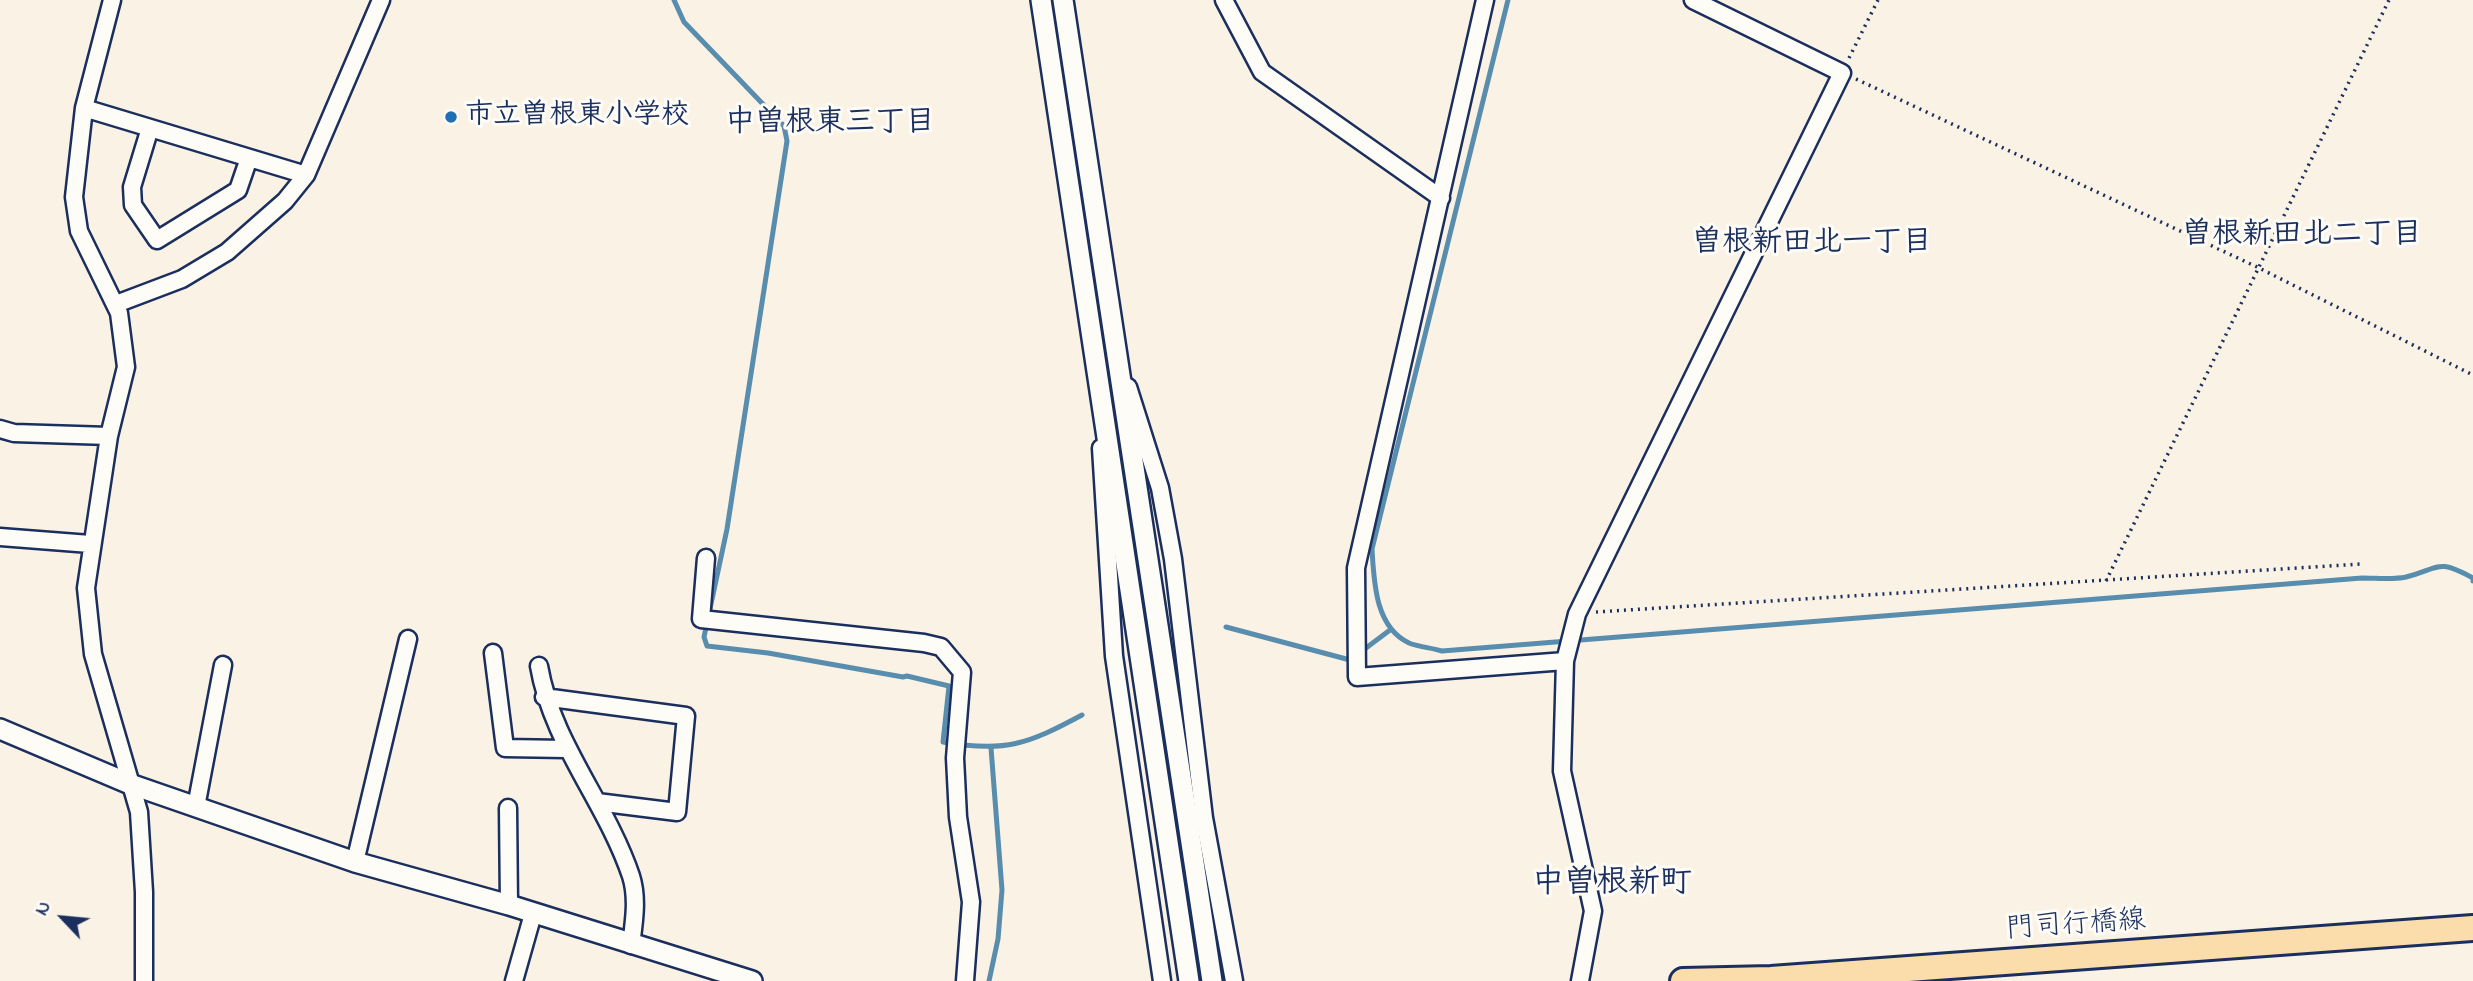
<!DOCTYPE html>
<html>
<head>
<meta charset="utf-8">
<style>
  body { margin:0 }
  #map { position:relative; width:2473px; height:981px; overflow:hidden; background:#fbf2e6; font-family:"Indie Flower",sans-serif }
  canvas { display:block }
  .north { position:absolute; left:28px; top:883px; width:70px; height:70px; -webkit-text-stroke:5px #fdfcf7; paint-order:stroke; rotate:296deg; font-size:19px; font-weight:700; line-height:28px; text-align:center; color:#1b2f5e }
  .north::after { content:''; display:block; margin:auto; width:24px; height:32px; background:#1b2f5e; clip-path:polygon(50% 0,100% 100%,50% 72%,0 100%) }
</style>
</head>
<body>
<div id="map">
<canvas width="2473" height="981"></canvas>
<div class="north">N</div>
</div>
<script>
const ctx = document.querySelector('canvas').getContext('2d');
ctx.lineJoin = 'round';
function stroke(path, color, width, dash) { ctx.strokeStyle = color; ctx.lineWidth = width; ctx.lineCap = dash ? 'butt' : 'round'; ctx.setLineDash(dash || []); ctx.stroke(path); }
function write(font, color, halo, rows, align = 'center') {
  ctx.font = font + ' "Indie Flower","Klee One",sans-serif'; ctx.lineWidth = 6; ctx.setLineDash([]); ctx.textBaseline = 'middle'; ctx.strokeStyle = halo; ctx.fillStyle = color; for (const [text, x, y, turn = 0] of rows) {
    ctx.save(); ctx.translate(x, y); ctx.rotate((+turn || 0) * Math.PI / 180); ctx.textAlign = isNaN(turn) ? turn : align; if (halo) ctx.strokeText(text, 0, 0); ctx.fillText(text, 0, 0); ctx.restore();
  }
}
const stream = new Path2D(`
  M674,0l10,22 100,104 3,15 -60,388 -23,108 3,9 61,7 135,24 4,-1 42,10 -6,56c62,11 85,2 139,-27
  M1508,0l-136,549c2,33 3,78 37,94 10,4 23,5 33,8l920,-73c14,0 31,2 44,-1 35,-9 30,-19 67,1v3
  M1226,627l124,33 4,-3
  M1362,651l28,-21
  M989,981l9,-42 4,-49 -11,-142`);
const path = new Path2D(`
  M1849,58l29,-58
  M1856,79l401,188 216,108
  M2106,581l283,-581
  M1596,612l765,-48`);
const minor = new Path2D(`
  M112,0l-28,108 -10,89 5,34 40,82 7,54 -17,69 -23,152 7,66 46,158 5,80v89
  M1224,0l38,72 179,126
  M1485,0l-129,568 1,109 208,-16
  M84,108l222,67
  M150,128l-18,59 1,18 24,35 81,-50 11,-32
  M116,304l66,-25 45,-27 58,-51 21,-26 75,-175
  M1128,387l32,101 13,71 31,259 30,163
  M0,429l14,4 95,3
  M1101,448l13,208 48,325
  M0,537l90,7
  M706,558l-5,61 223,24 17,4 21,25 -7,86 3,59 13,85 -6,79
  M493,653l12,95 61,1
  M539,666c13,77 67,136 92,210 7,22 3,46 0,69
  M544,697l142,19 -9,96 -80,-10
  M196,807l27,-142
  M508,808l1,97
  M355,862l53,-223
  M514,981l19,-67
  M1580,981l13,-70 -31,-140 3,-110 12,-47 265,-541 -149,-73`);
const tertiary = new Path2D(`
  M1041,0l148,981
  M1063,0l149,981
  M0,729l130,55 225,78 154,43 243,76`);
const primary = new Path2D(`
  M1683,981l88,-2 702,-51`);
const markers = [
  [451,117,7,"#1f6fb2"]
];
const poiNames = [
  ["市立曽根東小学校",465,117]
];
const streetNames = [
  ["門司行橋線",2076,927,-4]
];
const neighbourhoodNames = [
  ["中曽根東三丁目",830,125],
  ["曽根新田北二丁目",2302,237],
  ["曽根新田北一丁目",1812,245]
];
const quarterNames = [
  ["中曽根新町",1612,886]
];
stroke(stream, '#598dae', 5);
stroke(minor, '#1b2f5e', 21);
stroke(tertiary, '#1b2f5e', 24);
stroke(primary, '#1b2f5e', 30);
stroke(path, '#1b2f5e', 3.5, [2, 5]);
stroke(minor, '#fdfcf7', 16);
stroke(tertiary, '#fdfcf7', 19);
stroke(primary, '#fbddab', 24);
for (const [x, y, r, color] of markers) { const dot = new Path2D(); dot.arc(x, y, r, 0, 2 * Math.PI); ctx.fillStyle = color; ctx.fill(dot); stroke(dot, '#fdfcf7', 2.5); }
write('bold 28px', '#1b2f5e', '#fdfcf7', poiNames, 'left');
write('28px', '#1b2f5e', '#fdfcf7', streetNames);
write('bold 30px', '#1b2f5e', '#fdfcf7', neighbourhoodNames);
write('bold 32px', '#1b2f5e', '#fdfcf7', quarterNames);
</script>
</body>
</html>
